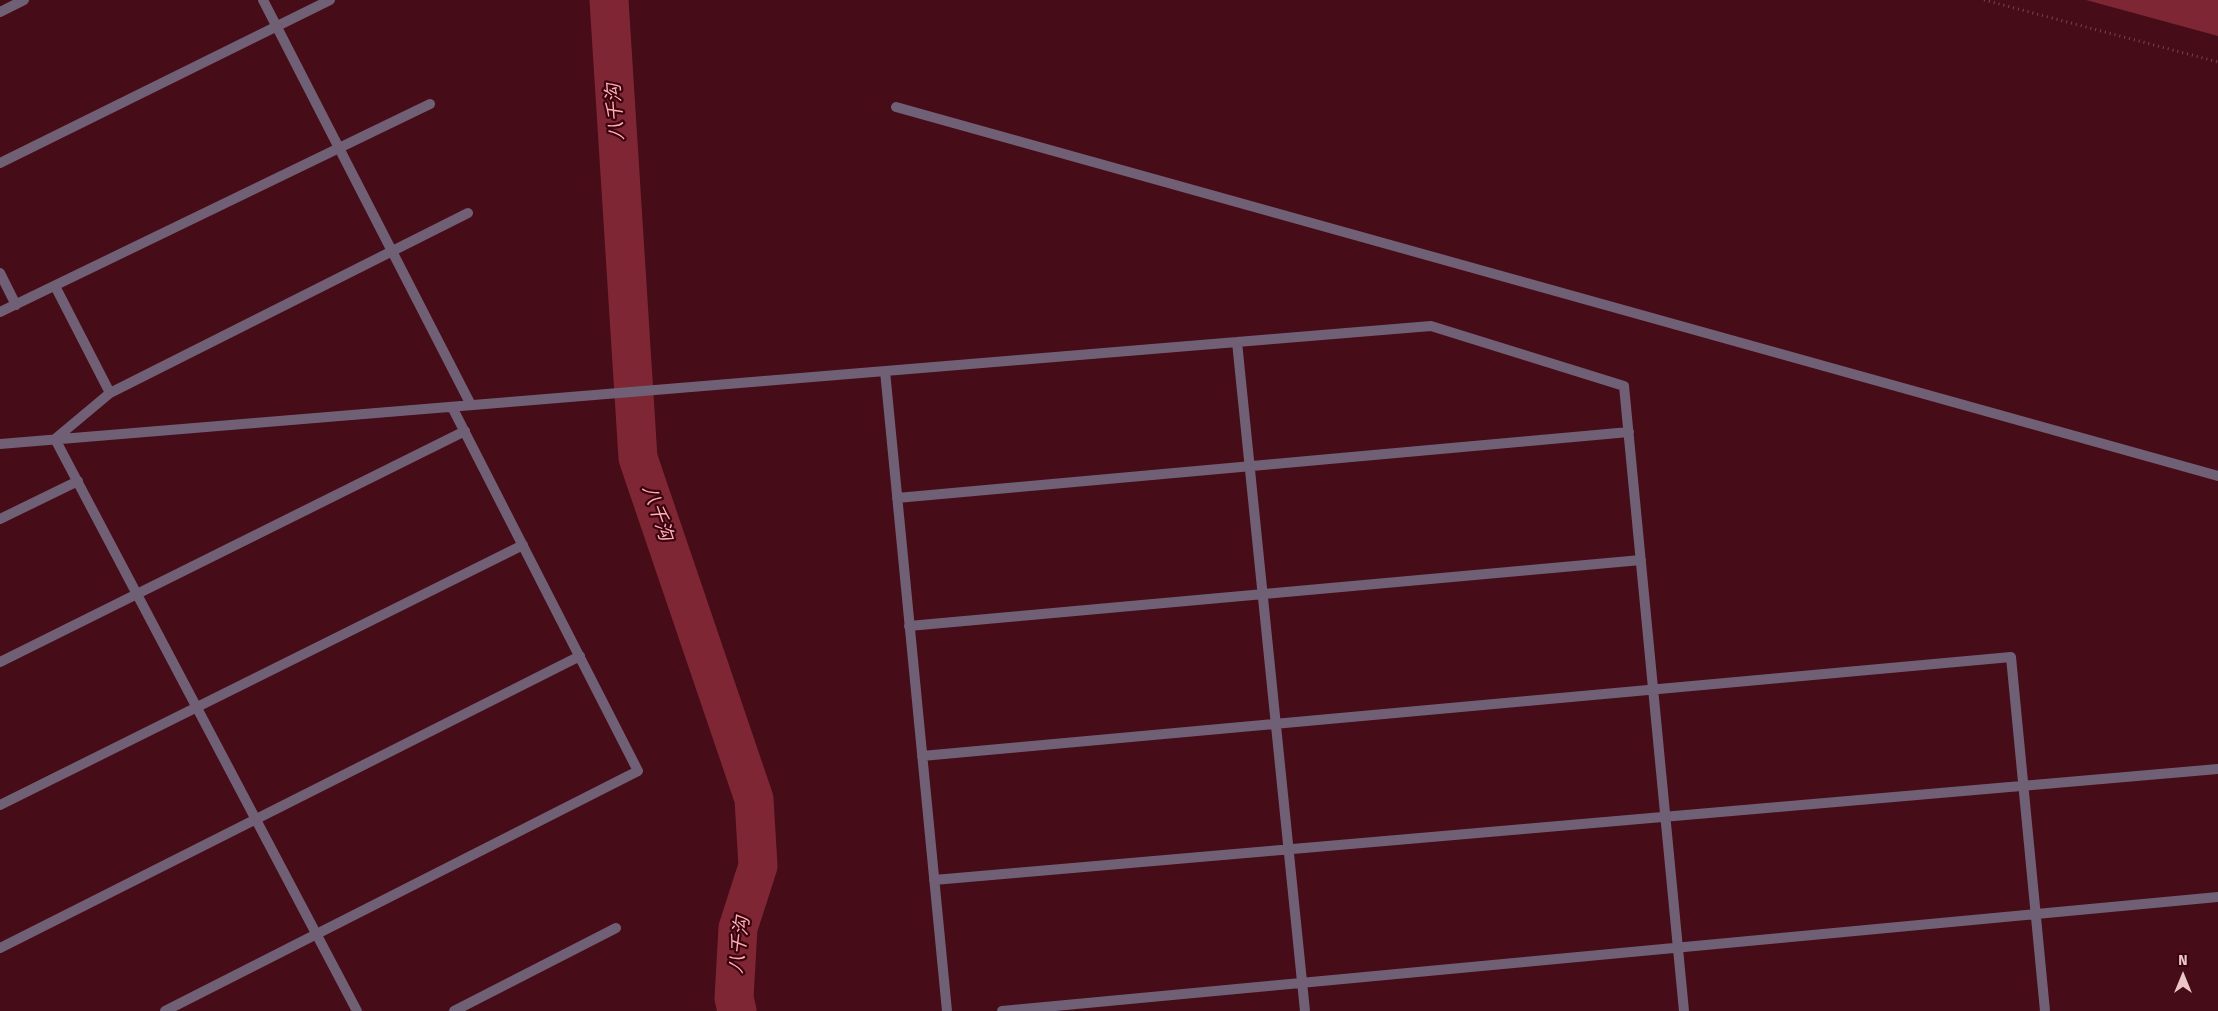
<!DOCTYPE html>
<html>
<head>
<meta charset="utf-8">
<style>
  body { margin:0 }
  #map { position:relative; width:2218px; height:1011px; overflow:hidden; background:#460c17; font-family:"Fira Sans",sans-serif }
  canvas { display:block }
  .north { position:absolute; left:2158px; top:951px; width:50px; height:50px; -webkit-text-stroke:4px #3a010e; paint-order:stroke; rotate:0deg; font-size:14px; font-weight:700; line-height:20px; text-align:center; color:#edc6c8 }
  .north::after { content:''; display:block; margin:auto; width:18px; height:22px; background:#edc6c8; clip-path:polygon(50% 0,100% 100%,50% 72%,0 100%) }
</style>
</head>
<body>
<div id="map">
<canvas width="2218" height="1011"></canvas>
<div class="north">N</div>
</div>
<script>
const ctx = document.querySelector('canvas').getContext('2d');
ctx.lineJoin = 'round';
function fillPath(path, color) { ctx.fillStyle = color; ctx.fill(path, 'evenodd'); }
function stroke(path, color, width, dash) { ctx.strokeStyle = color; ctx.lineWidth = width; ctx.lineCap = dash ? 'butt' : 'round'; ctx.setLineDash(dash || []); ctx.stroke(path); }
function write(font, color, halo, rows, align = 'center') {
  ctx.font = font + ' "Fira Sans","Noto Sans SC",sans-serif'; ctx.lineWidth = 4.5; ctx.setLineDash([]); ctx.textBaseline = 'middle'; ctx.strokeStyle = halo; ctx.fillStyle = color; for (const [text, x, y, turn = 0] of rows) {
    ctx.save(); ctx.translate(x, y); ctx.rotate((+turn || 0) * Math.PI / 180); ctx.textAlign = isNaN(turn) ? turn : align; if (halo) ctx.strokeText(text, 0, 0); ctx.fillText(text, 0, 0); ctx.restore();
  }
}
const water = new Path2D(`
  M2086,0h132v36z`);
const canal = new Path2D(`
  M609,0l29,458 116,341 4,67 -20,62 -4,70 3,13`);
const path = new Path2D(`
  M1984,0l234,62`);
const lane = new Path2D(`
  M263,0l208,405
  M0,12l24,-12
  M896,107l1322,369
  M0,163l330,-163
  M0,273l16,32
  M55,286l55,107
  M0,312l430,-208
  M1237,342l68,669
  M885,371l62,640
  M0,444l1431,-118 193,60 60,625
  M897,498l732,-66
  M0,519l78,-38
  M909,626l732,-66
  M0,662l465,-231
  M922,756l1089,-99 34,354
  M0,805l523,-260
  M934,880l1284,-111
  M0,948l580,-292
  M165,1011l473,-240 -186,-364
  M357,1011l-302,-572 55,-46 358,-180
  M454,1011l162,-83
  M1002,1011l1216,-114`);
const waterNames = [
  ["八千沟",616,112,-94],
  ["八千沟",657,513,71],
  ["八千沟",740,945,-83]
];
fillPath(water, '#7f2634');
stroke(canal, '#7f2634', 39);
stroke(path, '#7a464e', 3, [1, 4]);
stroke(lane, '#6f6076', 10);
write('italic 19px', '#fcafb4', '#3a010e', waterNames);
</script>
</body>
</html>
